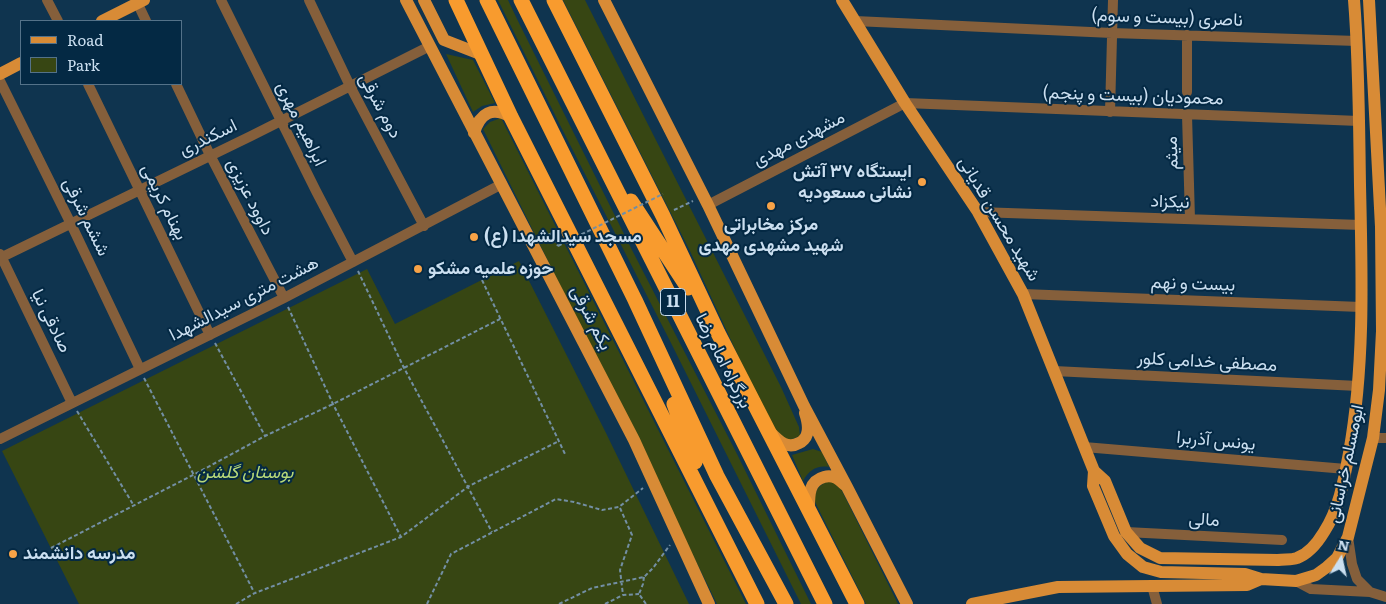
<!DOCTYPE html>
<html>
<head>
<meta charset="utf-8">
<style>
  body { margin:0 }
  #map { position:relative; width:1386px; height:604px; overflow:hidden; background:#0f344f; font-family:Literata,serif }
  canvas { display:block }
  .legend { position:absolute; left:20px; top:20px; width:162px; height:65px; box-sizing:border-box; background:#042944; border:1px solid #547289; margin:0; padding:6px 9px; list-style:none; font-size:15px; color:#cbdff0 }
  .legend li { display:flex; align-items:center; gap:10px; height:25px }
  .legend b { width:25px; border:1px solid #547289 }
  .north { position:absolute; left:1316px; top:534px; width:50px; height:50px; -webkit-text-stroke:4px #042944; paint-order:stroke; rotate:10deg; font-size:14px; font-weight:700; line-height:20px; text-align:center; color:#cbdff0 }
  .north::after { content:''; display:block; margin:auto; width:18px; height:22px; background:#cbdff0; clip-path:polygon(50% 0,100% 100%,50% 72%,0 100%) }
</style>
</head>
<body>
<div id="map">
<canvas width="1386" height="604"></canvas>
<ul class="legend">
<li><b style="height:6px;background:#d88b36"></b>Road</li>
<li><b style="height:14px;background:#374613"></b>Park</li>
</ul>
<div class="north">N</div>
</div>
<script>
const ctx = document.querySelector('canvas').getContext('2d');
ctx.lineJoin = 'round';
function fillPath(path, color) { ctx.fillStyle = color; ctx.fill(path, 'evenodd'); }
function stroke(path, color, width, dash) { ctx.strokeStyle = color; ctx.lineWidth = width; ctx.lineCap = dash ? 'butt' : 'round'; ctx.setLineDash(dash || []); ctx.stroke(path); }
function write(font, color, halo, rows, align = 'center') {
  ctx.font = font + ' Literata,Vazirmatn,serif'; ctx.lineWidth = 4; ctx.setLineDash([]); ctx.textBaseline = 'middle'; ctx.strokeStyle = halo; ctx.fillStyle = color; for (const [text, x, y, turn = 0] of rows) {
    ctx.save(); ctx.translate(x, y); ctx.rotate((+turn || 0) * Math.PI / 180); ctx.textAlign = isNaN(turn) ? turn : align; if (halo) ctx.strokeText(text, 0, 0); ctx.fillText(text, 0, 0); ctx.restore();
  }
}
const green = new Path2D(`
  M498,0h10l9,19 115,231 104,202 75,152h-10l-132,-265 -109,-214z
  M563,0h22l196,387 18,40 1,9 -13,5 -18,-18 -79,-172z
  M446,54l27,6 22,43 -13,3 -9,6z
  M501,118l243,482 2,4h-29l-234,-475 7,-7z
  M519,261l87,172 83,171h-610l-77,-153 365,-182 28,55z
  M813,449l9,3 7,15c-12,-2 -20,3 -26,14l-11,-26z
  M831,480l10,9 57,115h-32l-52,-104c2,-12 6,-16 17,-20z`);
const path = new Path2D(`
  M674,210l19,-9
  M551,233l7,13
  M542,238l14,-7
  M358,271l46,97 88,164
  M482,280l83,174
  M288,307l45,97 68,133
  M215,343l50,93
  M144,378l110,214
  M77,411l57,95
  M620,508l12,27 -12,35 3,25
  M51,548l144,-74 70,-38 68,-32 167,-85
  M644,577l-1,7 -4,10 7,10
  M236,604l19,-11 146,-56 68,-51 90,-45
  M427,604l24,-50 105,-55 18,3 28,8 17,-3 24,-19
  M559,604l33,-16 52,-11 9,-9 17,-23
  M605,604l18,-9 16,-1`);
const minor = new Path2D(`
  M47,0l11,21
  M136,0l10,21
  M221,0l95,191 37,71
  M309,0l41,86 74,140
  M855,21l257,12 245,8
  M0,81l71,143 69,145
  M88,84l122,251
  M176,84l34,71 74,143
  M1187,92v-57
  M1110,112l3,-112
  M1187,115l3,104
  M708,205l197,-102 454,18
  M978,212l383,13
  M0,254l72,149
  M0,258l251,-122 179,-90
  M1023,294l338,13
  M1054,371l304,15
  M1373,438h13
  M0,439l284,-141 218,-114
  M1084,447l262,22
  M1126,532l156,8
  M1348,537l4,27 5,15 13,13
  M1296,581l15,8 59,3 16,5
  M1152,586l5,18`);
const major = new Path2D(`
  M406,0l228,440 75,164
  M424,0l20,40 36,14
  M604,0l104,205 96,201 43,81 60,117
  M842,0l63,103 73,109 45,82 71,177 -1,15 21,50 13,18 16,13 18,5 84,2 16,5
  M102,21l42,-21
  M0,74l21,-11
  M474,133c6,-20 18,-27 37,-16
  M770,432c8,8 17,18 29,11 3,-1 7,-5 8,-9 2,-6 0,-15 -2,-21
  M1094,471l11,10 21,51 14,16 20,10 118,2c6,-1 14,0 19,-2 11,-4 21,-16 27,-26 15,-23 20,-52 25,-79 16,-88 13,-178 11,-268 -1,-61 -1,-124 -6,-185
  M809,510c0,-13 -1,-29 15,-33 4,-1 8,-1 12,1 3,1 6,5 9,7
  M972,604l86,-17 189,-2 14,-6 35,2 20,-6 11,-8 10,-9 11,-21 25,-99 6,-48 3,-59 -1,-104 -12,-227`);
const highway = new Path2D(`
  M456,0l55,117 246,487
  M487,0l148,300 82,176 69,128
  M521,0l304,604
  M554,0l109,216 55,117 139,271
  M631,201l57,87
  M674,404l21,58`);
const pathBridge = new Path2D(`
  M558,246l105,-52`);
const markers = [
  [922,182,5,"#f6a247"],
  [771,206,5,"#f6a247"],
  [474,237,5,"#f6a247"],
  [418,269,5,"#f6a247"],
  [13,554,5,"#f6a247"]
];
const shields = [
  [673,302,25]
];
const shieldNames = [
  ["11",673,302]
];
const streetNames = [
  ["ناصری (بیست و سوم)",1167,18,2],
  ["محمودیان (بیست و پنجم)",1133,96,2],
  ["دوم شرقی",380,106,62],
  ["ابراهیم مهری",301,124,64],
  ["اسکندری",208,138,-26],
  ["مشهدی مهدی",799,139,-27],
  ["میثم",1172,153,-92],
  ["داوود عزیزی",250,197,63],
  ["بهنام کریمی",164,202,64],
  ["نیکزاد",1170,202,2],
  ["ششم شرقی",86,217,64],
  ["شهید محسن قدیانی",999,219,59],
  ["بیست و نهم",1193,284,2],
  ["هشت متری سیدالشهدا",244,299,-27],
  ["یکم شرقی",591,318,63],
  ["صادقی نیا",51,321,64],
  ["بزرگراه امام رضا",723,361,63],
  ["مصطفی خدامی کلور",1207,362,3],
  ["یونس آذربرا",1216,441,5],
  ["ابومسلم خراسانی",1346,464,-78],
  ["مالی",1204,520,3]
];
const poiNames = [
  ["ایستگاه ۳۷ آتش",912,172,"right"],
  ["نشانی مسعودیه",912,193,"right"],
  ["مرکز مخابراتی",771,225,"center"],
  ["شهید مشهدی مهدی",771,246,"center"],
  ["مسجد سیدالشهدا (ع)",484,237],
  ["حوزه علمیه مشکو",428,269],
  ["مدرسه دانشمند",23,554]
];
const parkNames = [
  ["بوستان گلشن",245,473]
];
fillPath(green, '#374613');
stroke(path, '#738fa4', 2, [4, 2.5]);
stroke(minor, '#855f3b', 10);
stroke(major, '#d88b36', 12);
stroke(highway, '#f89b2e', 15);
stroke(pathBridge, '#738fa4', 2, [4, 2.5]);
for (const [x, y, r, color] of markers) { const dot = new Path2D(); dot.arc(x, y, r, 0, 2 * Math.PI); ctx.fillStyle = color; ctx.fill(dot); stroke(dot, '#042944', 2); }
for (const [x, y, w] of shields) { const box = new Path2D(); box.roundRect(x - w / 2, y - 13.5, w, 27, 4); ctx.fillStyle = '#042944'; ctx.fill(box); stroke(box, '#cbdff0', 1); }
write('bold 16px', '#cbdff0', null, shieldNames);
write('18px', '#cbdff0', '#042944', streetNames);
write('bold 18px', '#cbdff0', '#042944', poiNames, 'left');
write('italic 18px', '#b7d878', '#042944', parkNames);
</script>
</body>
</html>
